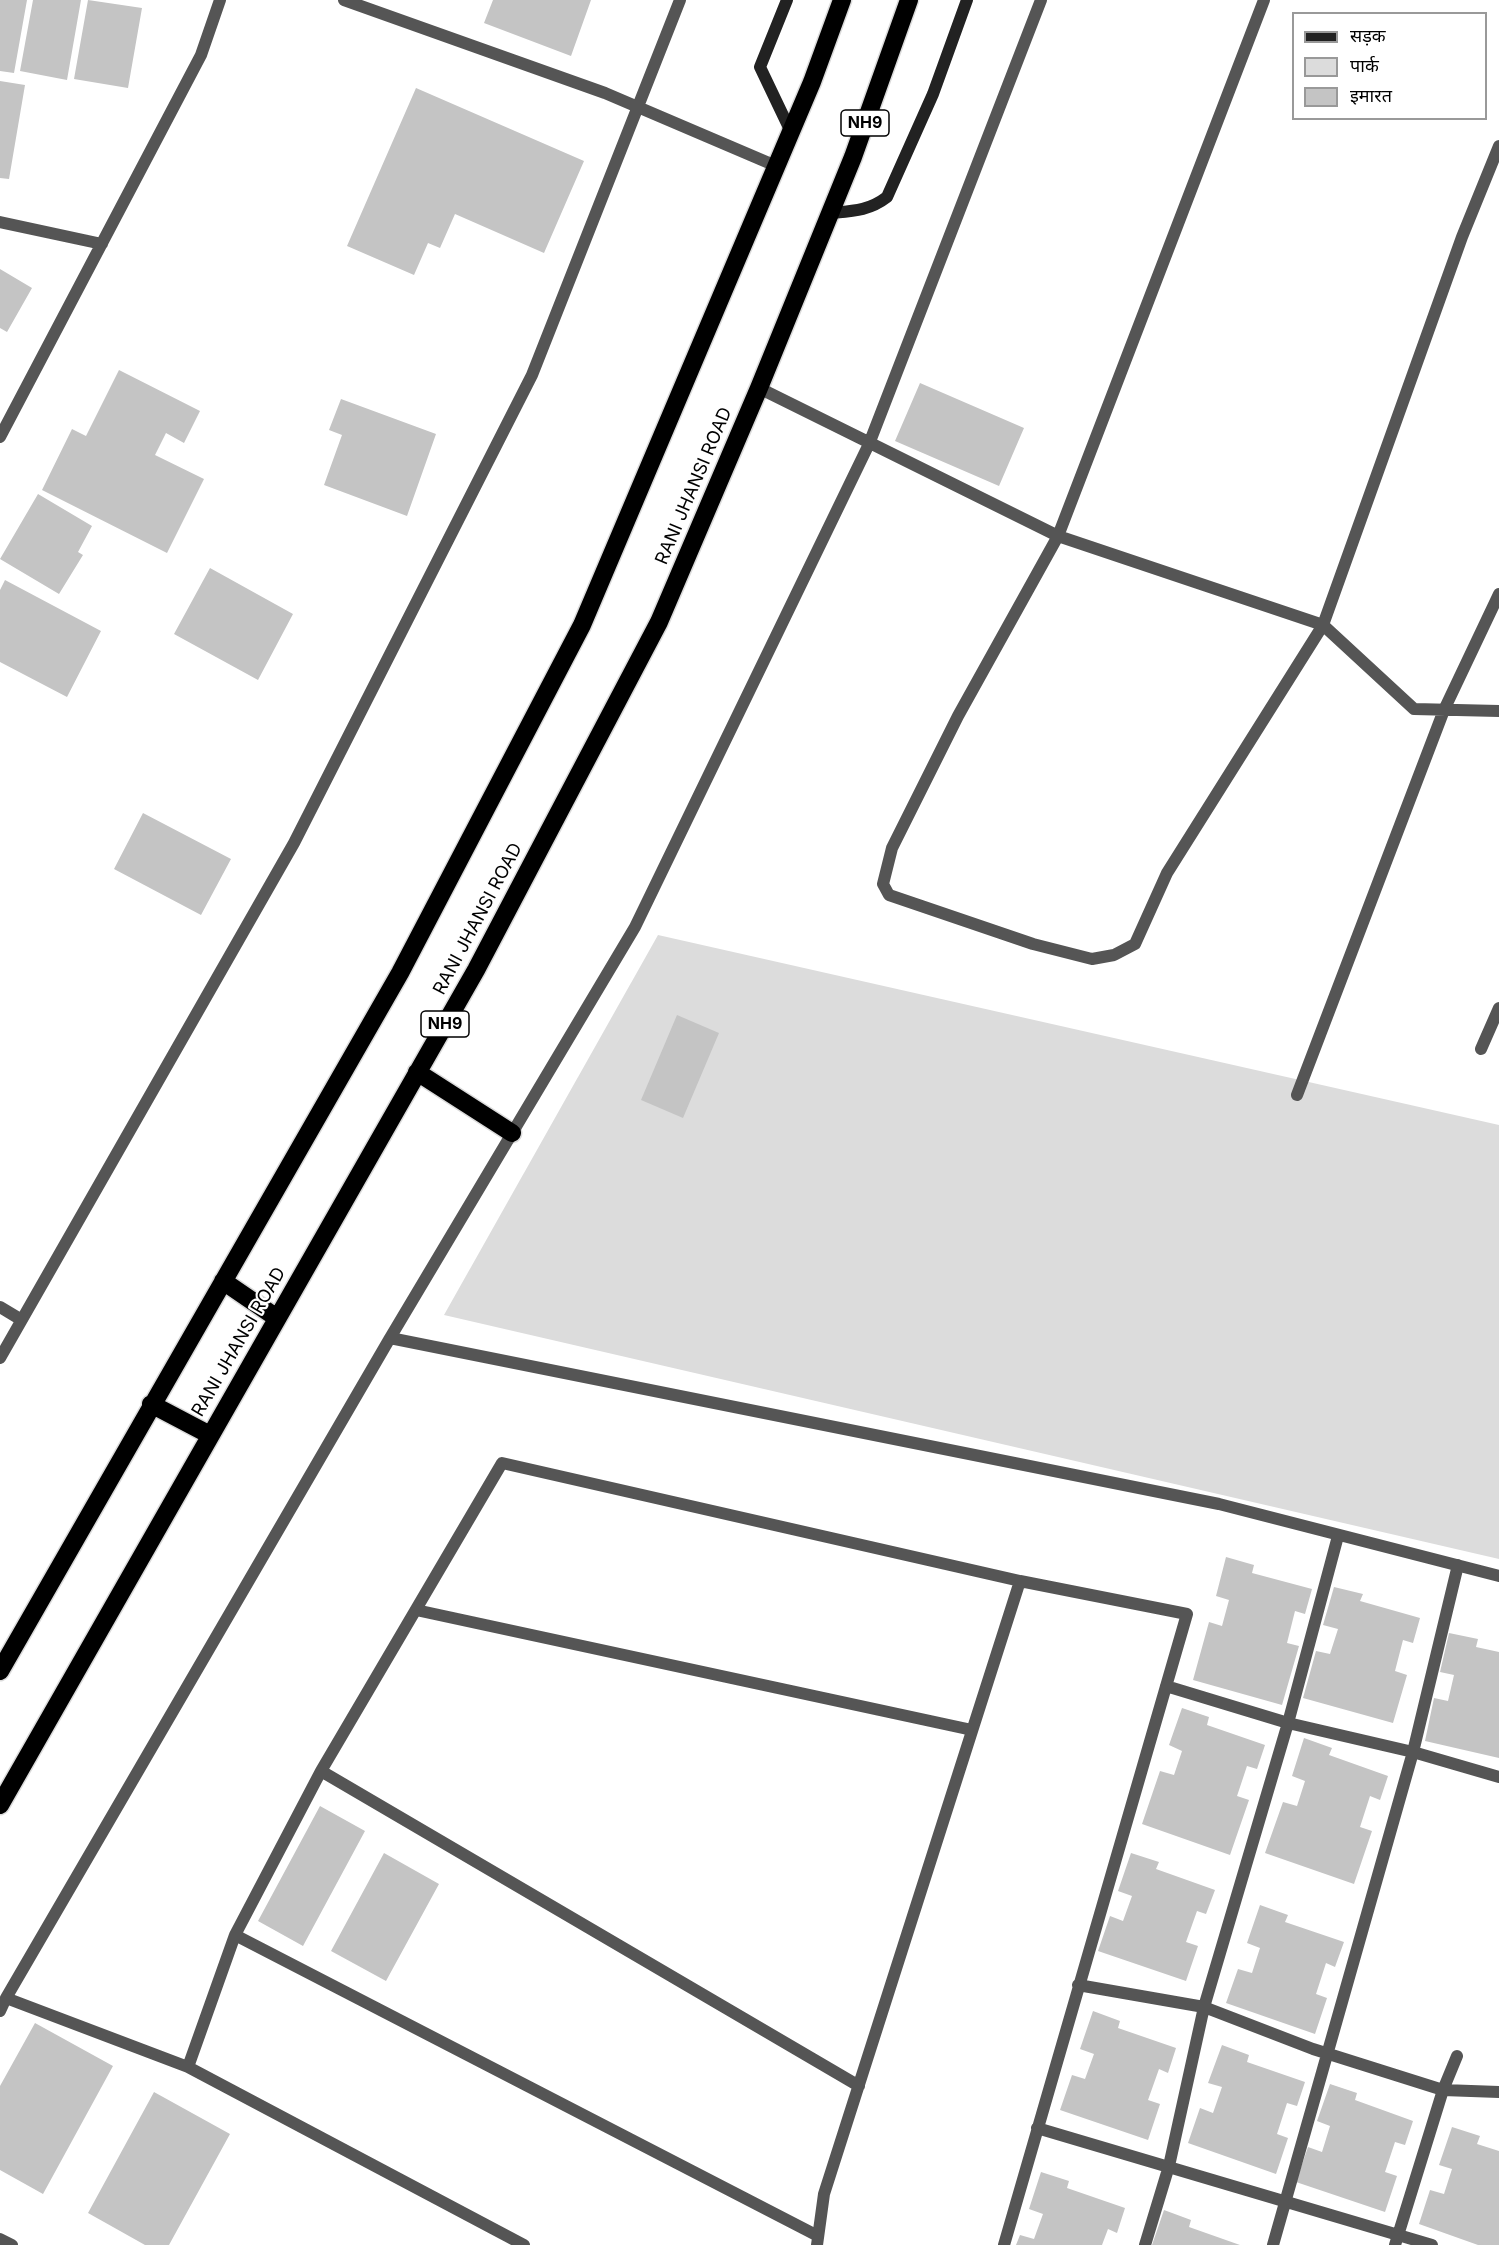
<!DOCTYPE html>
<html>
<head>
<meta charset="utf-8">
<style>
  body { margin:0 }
  #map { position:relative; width:1499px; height:2245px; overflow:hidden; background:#fff; font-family:Inter,"Noto Sans Devanagari",sans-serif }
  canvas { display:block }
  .legend { position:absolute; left:1292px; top:12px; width:195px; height:108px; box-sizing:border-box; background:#fff; border:2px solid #999; margin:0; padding:8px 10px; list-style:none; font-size:18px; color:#000 }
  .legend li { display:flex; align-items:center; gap:12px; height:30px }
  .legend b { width:30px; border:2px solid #999 }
</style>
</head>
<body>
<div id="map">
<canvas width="1499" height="2245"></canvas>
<ul class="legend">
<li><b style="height:8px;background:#222"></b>सड़क</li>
<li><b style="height:16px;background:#dcdcdc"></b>पार्क</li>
<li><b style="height:16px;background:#c4c4c4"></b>इमारत</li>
</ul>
</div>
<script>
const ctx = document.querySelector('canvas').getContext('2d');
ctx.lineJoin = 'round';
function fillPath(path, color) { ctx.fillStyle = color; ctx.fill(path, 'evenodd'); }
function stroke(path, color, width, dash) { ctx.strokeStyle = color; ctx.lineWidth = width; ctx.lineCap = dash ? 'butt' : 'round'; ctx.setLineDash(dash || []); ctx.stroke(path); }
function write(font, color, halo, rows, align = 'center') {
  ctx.font = font + ' Inter,sans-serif'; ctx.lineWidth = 4.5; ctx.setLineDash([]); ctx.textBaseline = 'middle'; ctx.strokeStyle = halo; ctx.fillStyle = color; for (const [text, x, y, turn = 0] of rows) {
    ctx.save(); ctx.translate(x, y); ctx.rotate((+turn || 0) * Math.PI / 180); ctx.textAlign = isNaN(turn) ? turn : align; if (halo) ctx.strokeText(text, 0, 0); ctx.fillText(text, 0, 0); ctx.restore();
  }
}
const green = new Path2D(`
  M658,935l841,190v434l-1055,-244z`);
const building = new Path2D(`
  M0,0h27l-13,73 -14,-2z
  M33,0h48l-14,80 -47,-9z
  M88,0l54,8 -14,80 -54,-9z
  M493,0h98l-20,56 -87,-33z
  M0,81l25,4 -16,94 -9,-1z
  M416,88l168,73 -40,92 -89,-39 -15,34 -12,-5 -14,32 -67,-29z
  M0,269l32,19 -25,44 -7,-4z
  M119,370l81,41 -16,32 -18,-10 -11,22 49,24 -37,74 -125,-63 30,-61 14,7z
  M920,383l104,45 -25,58 -104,-45z
  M341,399l95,35 -29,82 -83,-31 18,-50 -13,-5z
  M38,494l54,32 -14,26 5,3 -24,39 -59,-35z
  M210,568l83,46 -35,66 -84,-46z
  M5,580l96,51 -34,66 -67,-35v-72z
  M143,813l88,46 -30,56 -87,-46z
  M677,1015l42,18 -36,85 -42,-18z
  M1226,1557l28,8 -2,8 60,16 -7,25 -10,-3 -8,32 12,3 -17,59 -89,-25 16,-58 13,4 7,-26 -13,-4z
  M1334,1587l29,7 -3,7 60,17 -7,25 -10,-3 -8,31 12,4 -14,48 -90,-25 13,-47 14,3 8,-25 -15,-4z
  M1449,1633l29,6 -2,8 23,5v106l-74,-17 9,-43 14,3 6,-26 -14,-3z
  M1182,1708l27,9 -2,8 58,20 -8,24 -10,-3 -10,30 12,4 -19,55 -88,-31 18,-53 14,4 8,-24 -13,-6z
  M1304,1738l28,10 -3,7 59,21 -8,24 -10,-4 -10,31 12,4 -18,53 -89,-31 18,-51 14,4 8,-25 -13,-5z
  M320,1806l45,25 -62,115 -45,-25z
  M384,1853l55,31 -53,97 -55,-30z
  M1131,1853l28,9 -3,7 59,21 -9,24 -9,-3 -11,31 12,4 -12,35 -88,-30 12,-35 13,5 9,-25 -14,-5z
  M1260,1905l28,10 -3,7 59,20 -9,25 -9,-4 -10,31 11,4 -12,36 -89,-31 12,-34 14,4 8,-25 -13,-5z
  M1093,2011l27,10 -2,7 58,20 -8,25 -9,-4 -11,31 12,4 -12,36 -88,-30 12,-35 13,4 9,-25 -14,-5z
  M35,2023l78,43 -70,128 -43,-24v-84z
  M1222,2045l27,10 -2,7 58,20 -8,24 -10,-3 -10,31 11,4 -12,36 -88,-31 12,-35 13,5 9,-26 -14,-4z
  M1330,2084l27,9 -2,7 58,21 -8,24 -10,-3 -10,30 12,4 -12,36 -89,-30 12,-35 14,5 8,-26 -13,-5z
  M154,2092l76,42 -61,111h-24l-57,-32z
  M1452,2127l28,9 -3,8 22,7v94h-21l-59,-21 11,-34 14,4 8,-25 -13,-4z
  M1041,2172l28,9 -2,7 58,20 -8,25 -9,-4 -6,16h-86l4,-10 14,4 9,-25 -14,-5z
  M1164,2210l27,10 -2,7 51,18h-88z`);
const street = new Path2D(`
  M344,0l261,93 171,73
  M1041,0l-172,444 -234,483 -245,411 829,166 280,72
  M1264,0l-206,536 -100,180 -66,132 -9,36 6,11 144,49 59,15 22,-4 21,-11 32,-71 156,-248 139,-388 37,-91
  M0,222l102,22
  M759,388l299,148 265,89 91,84 85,2
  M0,437l201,-382 19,-55
  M1481,1049l18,-41
  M1297,1095l147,-385 55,-116
  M0,1307l20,12
  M0,1358l294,-515 238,-468 148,-375
  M416,1610l556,120
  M1166,1686l122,37 125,29 86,25
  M321,1771l538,315
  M235,1935l583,301
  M1078,1985l126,22 109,42 130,41 56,2
  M0,2011l6,-13
  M188,2067l-182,-69 384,-660
  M1037,2128l395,117
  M0,2239l12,6
  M524,2245l-336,-178 47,-132 86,-164 181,-308 518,118 167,33 -183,631
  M817,2245l7,-51 196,-613
  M1145,2245l24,-79 35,-159 84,-284 50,-187
  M1273,2245l140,-493 45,-187
  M1395,2245l48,-155 14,-34`);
const secondary = new Path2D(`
  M787,0l-27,67 31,65
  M830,213c22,-2 39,-2 57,-16l46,-103 34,-94`);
const highway = new Path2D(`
  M417,1072l95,61
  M223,1281l54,37
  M151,1404l59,31
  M0,1671l400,-698 182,-348 230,-543 30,-82
  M0,1805l476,-835 183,-348 100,-234 94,-231 56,-157`);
const shields = [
  [865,123,48],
  [445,1024,48]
];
const shieldNames = [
  ["NH9",865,123],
  ["NH9",445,1024]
];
const streetNames = [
  ["RANI JHANSI ROAD",694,486,-67],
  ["RANI JHANSI ROAD",478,919,-62],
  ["RANI JHANSI ROAD",239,1342,-60]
];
fillPath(green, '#dcdcdc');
fillPath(building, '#c4c4c4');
stroke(highway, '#dbdbdb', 21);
stroke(street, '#555', 12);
stroke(secondary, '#222', 12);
stroke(highway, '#000', 18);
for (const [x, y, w] of shields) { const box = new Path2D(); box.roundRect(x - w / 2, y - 13, w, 26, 4.5); ctx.fillStyle = '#fff'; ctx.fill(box); stroke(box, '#000', 1.5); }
write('bold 16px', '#000', null, shieldNames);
write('18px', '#000', '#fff', streetNames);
</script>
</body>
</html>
